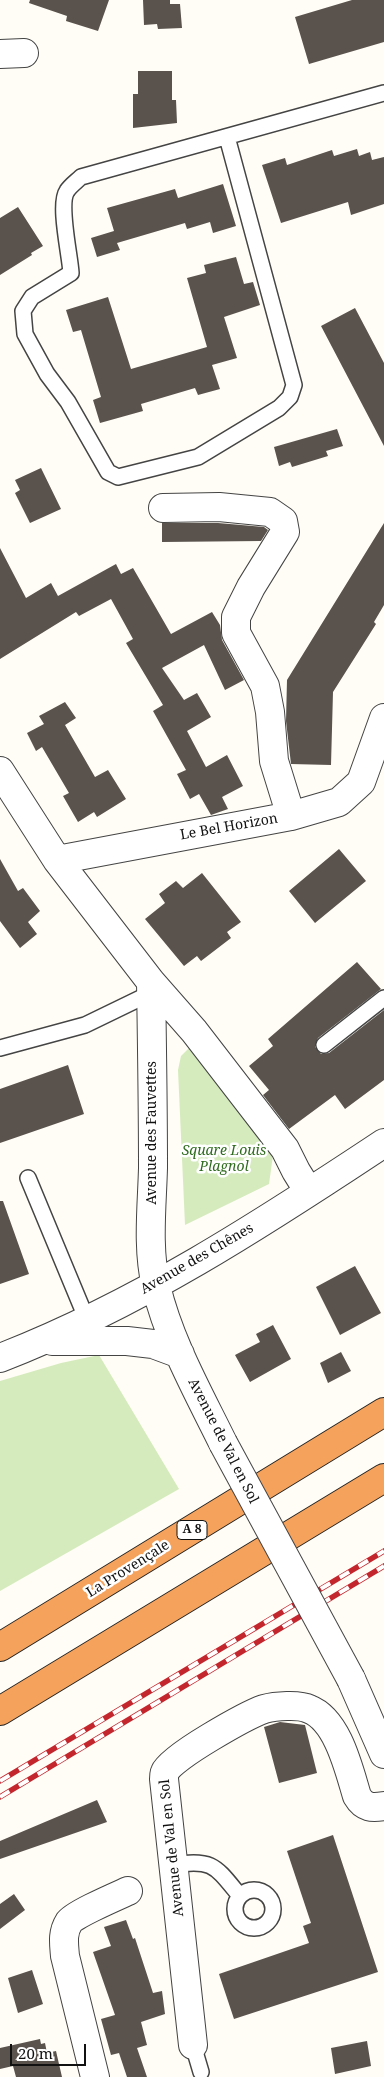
<!DOCTYPE html>
<html>
<head>
<meta charset="utf-8">
<style>
  body { margin:0 }
  #map { position:relative; width:384px; height:2077px; overflow:hidden; background:#fffdf5; font-family:"Noto Serif",serif }
  canvas { display:block }
  .scale { position:absolute; left:10px; top:2044px; width:76px; height:22px; box-sizing:border-box; border:2px solid #111; border-top:0; padding-left:6px; font-size:15px; line-height:18px; white-space:nowrap; color:#111; -webkit-text-stroke:4px #fff; paint-order:stroke }
</style>
</head>
<body>
<div id="map">
<canvas width="384" height="2077"></canvas>
<div class="scale">20 m</div>
</div>
<script>
const ctx = document.querySelector('canvas').getContext('2d');
ctx.lineJoin = 'round';
function fillPath(path, color) { ctx.fillStyle = color; ctx.fill(path, 'evenodd'); }
function stroke(path, color, width, dash) { ctx.strokeStyle = color; ctx.lineWidth = width; ctx.lineCap = dash ? 'butt' : 'round'; ctx.setLineDash(dash || []); ctx.stroke(path); }
function write(font, color, halo, rows, align = 'center') {
  ctx.font = font + ' "Noto Serif",serif'; ctx.lineWidth = 5; ctx.setLineDash([]); ctx.textBaseline = 'middle'; ctx.strokeStyle = halo; ctx.fillStyle = color; for (const [text, x, y, turn = 0] of rows) {
    ctx.save(); ctx.translate(x, y); ctx.rotate((+turn || 0) * Math.PI / 180); ctx.textAlign = isNaN(turn) ? turn : align; if (halo) ctx.strokeText(text, 0, 0); ctx.fillText(text, 0, 0); ctx.restore();
  }
}
const green = new Path2D(`
  M191,1046l82,109 -4,29 -84,41 -7,-155 3,-14z
  M99,1355l80,134 -179,102v-210l61,-18z`);
const building = new Path2D(`
  M30,0h79l-11,31 -32,-10 1,-5 -38,-13z
  M143,0h27v4h10l2,24 -24,1 -1,-5 -13,1z
  M352,0h32v42l-75,22 -14,-47z
  M138,71h34v29h4l1,23 -44,5v-34h5z
  M357,149l2,7 11,-4 2,8 12,-3v47l-33,11 -3,-13 -67,21 -19,-58 23,-7 2,7 45,-15 2,6z
  M223,184l13,42 -23,7 -3,-11 -23,7 -2,-6 -68,20 3,7 -23,7 -6,-19 23,-7 -7,-23 68,-19 3,9z
  M18,207l25,39 -12,7 1,2 -32,20v-57z
  M236,257l8,27 9,-2 7,23 -36,12 13,41 -25,7 8,24 -22,6 -3,-7 -54,16 2,7 -43,12 -7,-23 8,-3 -20,-67 -8,2 -7,-22 42,-13 23,72 76,-22 -20,-69 19,-5 -2,-8z
  M355,308l29,55v83l-63,-120z
  M337,429l6,17 -17,5 2,5 -36,11 -2,-5 -11,4 -5,-19z
  M41,468l20,41 -31,14 -15,-30 5,-3 -5,-10z
  M162,523h56l46,4 4,3 -7,11 -99,1z
  M384,523v82l-10,17 2,2 -43,68 -2,73 -40,-1 -5,-43 1,-41z
  M0,548l26,50 25,-15 7,13 58,-32 5,10 12,-6 38,66 41,-22 8,13 2,15 22,40 -19,10 -21,-45 -42,23 22,32 13,-7 14,24 -24,14 19,36 21,-12 16,31 -21,11 6,12 -17,6 -12,-21 -9,5 -13,-25 9,-4 -33,-59 10,-6 -37,-62 7,-4 -22,-40 -32,17 -3,-4 -76,47z
  M65,702l11,16 -11,7 30,52 13,-7 18,29 -29,18 -3,-5 -16,10 -15,-26 6,-3 -27,-46 -6,4 -9,-18 17,-9 -5,-8z
  M339,849l27,32 -51,42 -26,-32z
  M0,859l18,32 5,-3 17,23 -12,11 9,12 -17,14 -20,-27z
  M202,873l39,49 -14,10 4,6 -30,23 -4,-5 -13,10 -39,-47 20,-16 -6,-9 17,-13 7,7z
  M357,962l24,27 -63,49 -3,9 6,7 8,-1 55,-43v70l-39,29 -10,-14 -46,34 -26,-34 6,-5 -20,-24 24,-20 -5,-7z
  M68,1065l16,49 -84,29v-54z
  M0,1201h3l26,73 -29,10z
  M355,1266l26,47 -41,22 -24,-48z
  M273,1325l18,34 -41,23 -15,-27 25,-13 -4,-8z
  M341,1352l10,19 -23,12 -8,-20z
  M280,1722l25,3 12,48 -38,10 -15,-56z
  M97,1800l10,22 -107,37v-18z
  M333,1835l45,137 -144,47 -15,-45 90,-31 -6,-17 8,-3 -24,-72z
  M14,1894l11,16 -25,19v-25z
  M126,1920l7,19 2,-1 18,55 9,-2 3,23 -24,8 6,23 -10,3 10,29h-20l-8,-24 -8,2 -10,-36 14,-4 -22,-63 18,-6 -7,-19z
  M32,1970l11,34 -25,9 -10,-35z
  M40,2039l1,5 4,-1 2,10 9,-2 6,26h-46l-3,-11 -13,3v-21z
  M367,2041l4,25 -36,8 -4,-26z`);
const service = new Path2D(`
  M227,137l67,248 -4,12 -11,11 -81,49 -80,20 -10,-5 -40,-70 -21,-28 -22,-40 -2,-23 9,-14 39,-24c-1,-18 -13,-69 -4,-82 3,-5 10,-10 14,-14l303,-84
  M324,1045l60,-47
  M0,1048l85,-23 66,-32
  M28,1178l59,142
  M173,1865c40,-7 43,2 67,31
  M235 1909a19 19 0 1 1 38 0a19 19 0 1 1-38 0Z
  M193,2045l8,27`);
const minor = new Path2D(`
  M0,54l24,-1
  M0,771l57,89 94,122 43,49 91,118 11,22 13,21
  M291,816l48,-14 22,-20 23,-64
  M57,860l234,-44 -17,-55 -4,-49 -5,-26 -29,-53v-16l15,-30 34,-55 -2,-11 -13,-9 -51,-5 -56,1
  M151,982c1,62 2,124 2,186 -1,38 -6,80 3,118 13,55 42,106 67,157
  M52,1341h75l26,3 27,10
  M0,1358c137,-53 262,-134 384,-215
  M351,1679l33,75
  M193,2045l-29,-266c0,-1 0,-6 1,-7 6,-15 82,-57 99,-63 11,-3 35,-5 45,0 29,11 40,61 48,87 7,12 15,12 27,10
  M95,2077l-30,-121c-1,-12 -3,-23 4,-34 4,-7 48,-26 59,-31`);
const motorway = new Path2D(`
  M0,1647l384,-235
  M0,1711l384,-233`);
const rail = new Path2D(`
  M0,1781l384,-230
  M0,1797l384,-231`);
const minorBridge = new Path2D(`
  M223,1443l128,236`);
const shields = [
  [192,1530,30]
];
const shieldNames = [
  ["A 8",192,1530]
];
const streetNames = [
  ["Le Bel Horizon",229,827,-10],
  ["Avenue des Fauvettes",152,1133,-90],
  ["Avenue des Chênes",197,1259,-30],
  ["Avenue de Val en Sol",223,1441,63],
  ["La Provençale",128,1569,-32],
  ["Avenue de Val en Sol",172,1848,-96]
];
const parkNames = [
  ["Square Louis",224,1151],
  ["Plagnol",224,1167]
];
fillPath(green, '#d5ebbd');
fillPath(building, '#5a524d');
stroke(service, '#444', 18);
stroke(minor, '#444', 30);
stroke(motorway, '#222', 30);
stroke(service, '#fff', 15);
stroke(minor, '#fff', 28);
stroke(motorway, '#f5a25d', 28);
stroke(rail, '#c4262e', 5.5);
stroke(rail, '#fff', 4, [11]);
stroke(minorBridge, '#444', 30, []);
stroke(minorBridge, '#fff', 28);
for (const [x, y, w] of shields) { const box = new Path2D(); box.roundRect(x - w / 2, y - 9.5, w, 19, 4); ctx.fillStyle = '#fff'; ctx.fill(box); stroke(box, '#111', 1); }
write('bold 12px', '#111', null, shieldNames);
write('14px', '#111', '#fff', streetNames);
write('italic 14px', '#2f6b1f', '#fff', parkNames);
</script>
</body>
</html>
